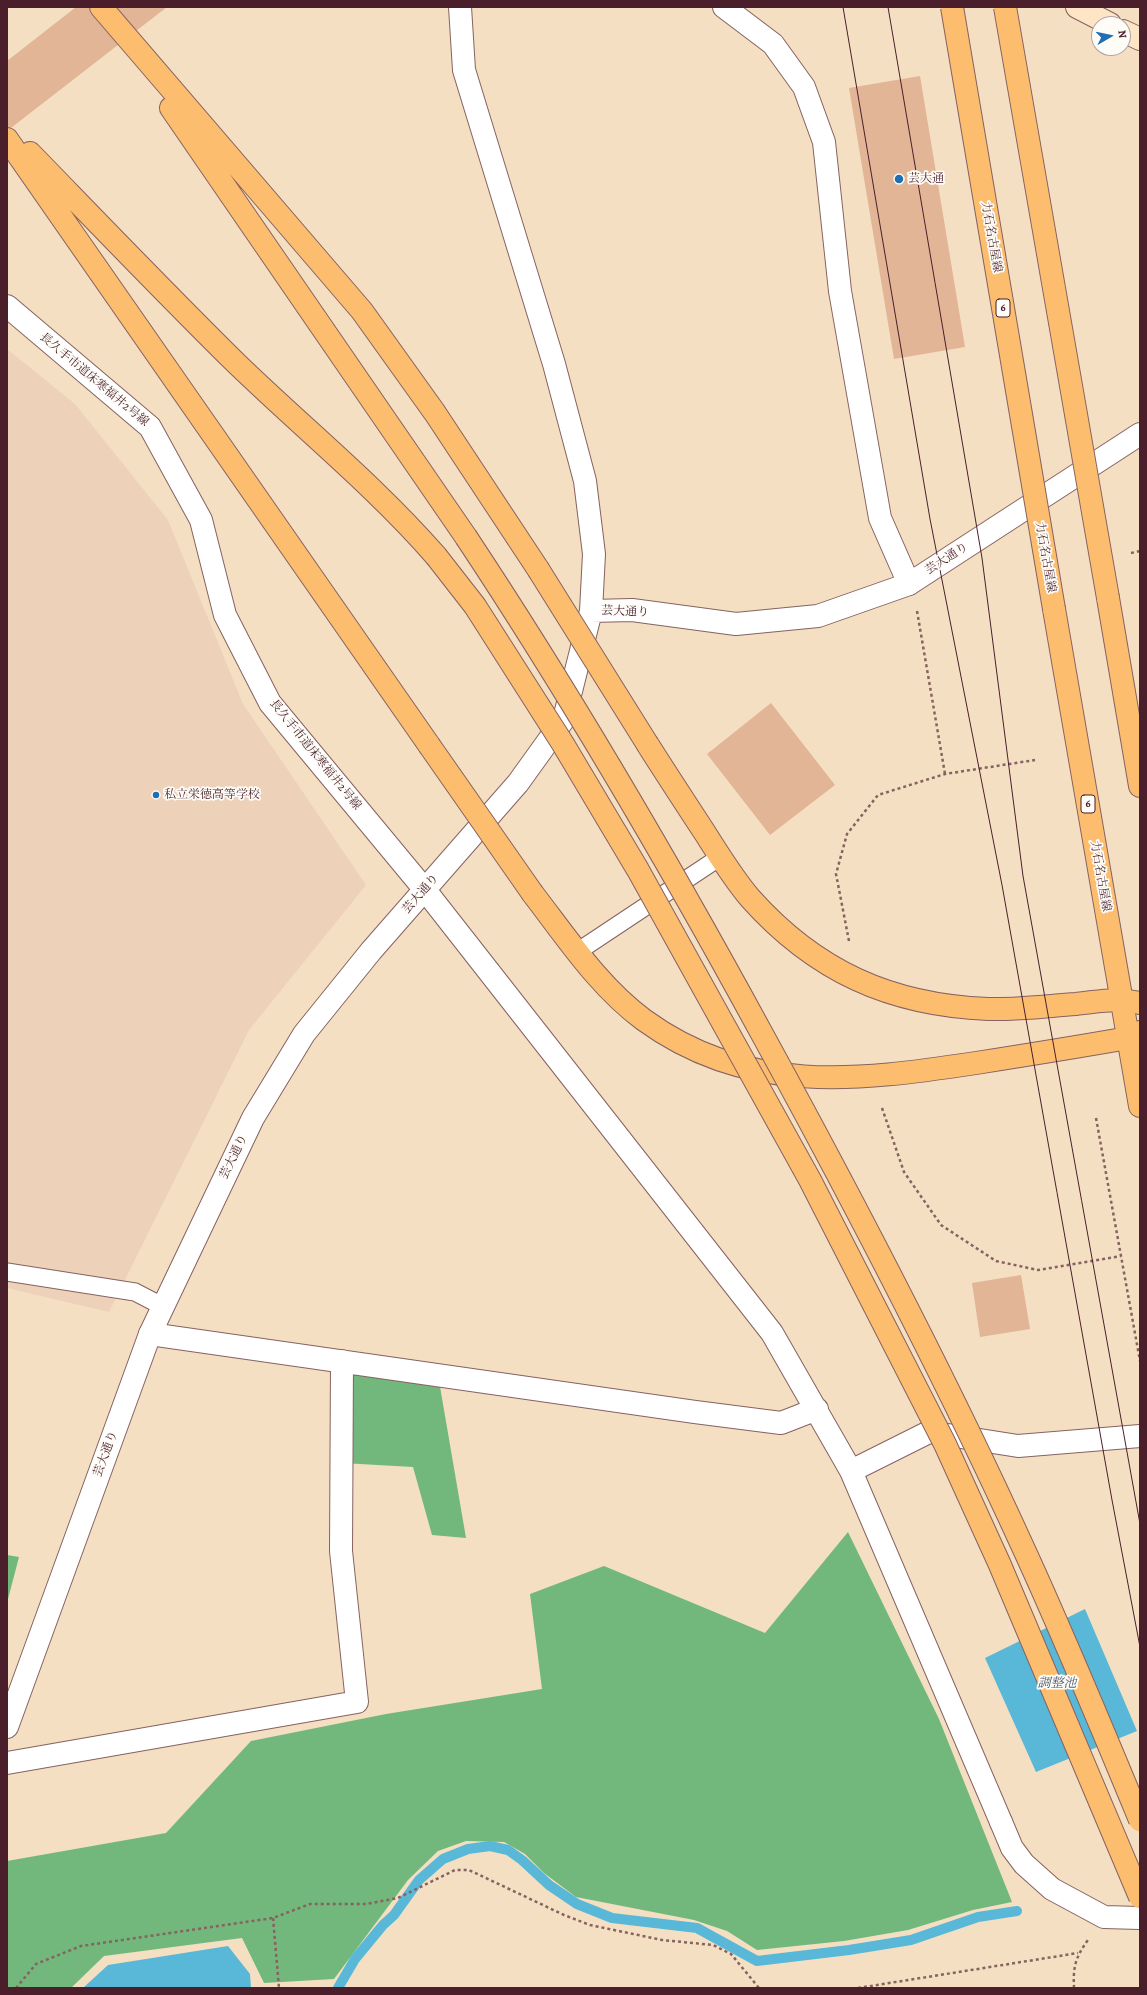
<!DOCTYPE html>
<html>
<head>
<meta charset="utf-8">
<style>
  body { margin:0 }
  #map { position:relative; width:1147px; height:1995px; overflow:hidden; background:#f4dfc3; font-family:Alegreya,serif }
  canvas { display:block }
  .frame { position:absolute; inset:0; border:8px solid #4a1f2b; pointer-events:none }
  .north { position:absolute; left:1091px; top:16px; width:40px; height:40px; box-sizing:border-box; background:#fdfcf7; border:1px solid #b5a4a5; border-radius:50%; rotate:81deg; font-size:11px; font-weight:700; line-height:16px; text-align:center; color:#4a1f2b }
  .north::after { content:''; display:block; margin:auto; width:14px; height:18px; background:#1f6fb2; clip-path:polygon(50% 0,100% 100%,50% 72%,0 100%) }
</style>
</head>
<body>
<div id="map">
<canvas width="1147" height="1995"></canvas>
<div class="frame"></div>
<div class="north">N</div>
</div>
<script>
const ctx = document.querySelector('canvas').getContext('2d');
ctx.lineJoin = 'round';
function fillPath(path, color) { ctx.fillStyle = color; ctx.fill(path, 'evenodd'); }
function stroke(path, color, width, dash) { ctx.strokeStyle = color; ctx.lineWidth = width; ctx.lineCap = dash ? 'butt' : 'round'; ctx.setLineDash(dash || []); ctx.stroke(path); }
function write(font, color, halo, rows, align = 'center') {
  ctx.font = font + ' Alegreya,"Noto Serif JP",serif'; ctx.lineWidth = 3.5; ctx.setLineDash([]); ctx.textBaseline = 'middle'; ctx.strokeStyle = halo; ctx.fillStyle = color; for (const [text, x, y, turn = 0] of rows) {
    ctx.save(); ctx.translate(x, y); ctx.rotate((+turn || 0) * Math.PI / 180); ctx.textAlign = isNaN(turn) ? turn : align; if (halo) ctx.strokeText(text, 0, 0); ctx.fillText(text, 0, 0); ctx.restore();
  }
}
const built = new Path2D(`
  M7,349l68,55 93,116 75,184 123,181 -117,145 -140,282 -102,-24z`);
const forest = new Path2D(`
  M342,1361l96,14 28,163 -34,-3 -19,-68 -71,-4z
  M848,1532l91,187 73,183 -39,8 -65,20 -64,11 -87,9 -30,-19 -33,-11 -118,-23 -32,-24 -19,-19 -21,-12 -38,-1 -28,10 -30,29 -74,99 -70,4 -22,-45 -138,18 -33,32h-64v-127l159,-28 85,-92 135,-27 156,-25 -12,-95 74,-28 161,67z
  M7,1555l12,2 -12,46z`);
const water = new Path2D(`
  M1085,1609l52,122 -101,41 -51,-114z
  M228,1946l22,28 1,14h-168l25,-23z`);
const stream = new Path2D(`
  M338,1988l17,-29 28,-34 11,-10 25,-35 24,-21 25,-10 22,-3 18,4 14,10 27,25 28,19 35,14 85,10 60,33 92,-11 62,-10 67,-23 39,-6`);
const building = new Path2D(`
  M76,7h91l-160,124v-70z
  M920,76l45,271 -71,12 -45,-271z
  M771,703l64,82 -65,50 -63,-81z
  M1021,1275l9,54 -50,8 -8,-54z`);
const path = new Path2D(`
  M1131,553l9,-2
  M917,611l28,163
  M849,941l-13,-67 11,-40 31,-39 67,-21 90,-14
  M882,1108l22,64 37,53 55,36 42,9 83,-14
  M1096,1118l44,243
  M273,1918l6,70
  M16,1988l20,-24 45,-18 192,-28 37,-14h56l32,-6 57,-28h14l95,45 26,10 72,15 51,5 18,9 28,34
  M858,1988l220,-35
  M1074,1988c-1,-21 1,-30 14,-48`);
const service = new Path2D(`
  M577,952l143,-95
  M7,1272l128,20 27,14`);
const minor = new Path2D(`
  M724,7l49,37 31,43 20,55 16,149 40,227 29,66
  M7,306l143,121 51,93 24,95 45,88 155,187 347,443 79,138 150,351
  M150,1334l545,78 86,11 36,-14
  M851,1471l78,-39 89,14 122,-10
  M7,1763l350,-61 -16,-151 1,-190`);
const tertiary = new Path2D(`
  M591,611l41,-1 104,14 82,-8 91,-32 231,-150
  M7,1727l143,-393 103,-216 51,-84 67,-83 147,-168 46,-64 27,-108 3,-57 -9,-73 -31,-117 -90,-294 -4,-63
  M1001,1822l11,26 12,16 28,25 52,28 36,1`);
const secondary = new Path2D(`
  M1077,7l33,17
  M1123,31l17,8`);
const primary = new Path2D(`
  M1108,598l32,188
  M1054,609l86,497`);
const motorway = new Path2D(`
  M101,7l261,304 73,102 103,156
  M171,108l295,429
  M7,139l422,606
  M30,153c68,70 136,141 206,210 67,65 139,123 200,193
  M648,745c19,30 38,59 57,88 14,22 28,45 45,65 65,73 140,107 238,111 30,1 59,-3 88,-5 23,-3 41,-6 64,-1
  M533,894c34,44 66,93 111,126 103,75 213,61 332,43 51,-8 101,-16 152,-25l12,-6`);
const tram = new Path2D(`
  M843,7l87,512 72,366 110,615 28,147
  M888,7l94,551 41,318 117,648`);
const primaryBridge = new Path2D(`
  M952,7l102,602
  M1005,7l103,591`);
const motorwayBridge = new Path2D(`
  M466,537c106,160 203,326 295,495 92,168 181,338 261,513 42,91 80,183 118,275
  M436,556l39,50 88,138 75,126 172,310 135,264 55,121 140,332
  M538,569l110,176
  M429,745l104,149`);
const markers = [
  [899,179,5,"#1f6fb2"],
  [156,795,4,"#1f6fb2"]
];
const shields = [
  [1003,308,14],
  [1088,804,14]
];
const shieldNames = [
  ["6",1003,308],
  ["6",1088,804]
];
const poiNames = [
  ["芸大通",908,179],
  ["私立栄徳高等学校",164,795]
];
const streetNames = [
  ["力石名古屋線",991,237,80],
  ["長久手市道床寒福井2号線",94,380,40],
  ["力石名古屋線",1045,557,80],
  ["芸大通り",947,559,-33],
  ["芸大通り",625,612,2],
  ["長久手市道床寒福井2号線",315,755,51],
  ["力石名古屋線",1100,876,80],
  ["芸大通り",421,894,-49],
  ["芸大通り",234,1157,-64],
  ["芸大通り",106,1454,-70]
];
const waterNames = [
  ["調整池",1057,1684]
];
fillPath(built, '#edd1b9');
fillPath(forest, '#72b87c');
fillPath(water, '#59b8d7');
stroke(stream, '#59b8d7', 10);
fillPath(building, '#e1b595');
stroke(service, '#866260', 19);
stroke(minor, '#866260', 24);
stroke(tertiary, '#866260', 24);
stroke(secondary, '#866260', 24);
stroke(primary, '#866260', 24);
stroke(motorway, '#866260', 24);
stroke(path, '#866260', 2.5, [3, 3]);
stroke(service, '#fff', 17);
stroke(minor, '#fff', 22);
stroke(tertiary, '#fff', 22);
stroke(secondary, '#fee5c5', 22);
stroke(primary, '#fcbd6f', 22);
stroke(motorway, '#fcbd6f', 22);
stroke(tram, '#4a1f2b', 1);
stroke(primaryBridge, '#866260', 24, []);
stroke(motorwayBridge, '#866260', 24, []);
stroke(primaryBridge, '#fcbd6f', 22);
stroke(motorwayBridge, '#fcbd6f', 22);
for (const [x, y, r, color] of markers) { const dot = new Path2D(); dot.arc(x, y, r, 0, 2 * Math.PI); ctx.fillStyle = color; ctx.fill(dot); stroke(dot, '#fdfcf7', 1.5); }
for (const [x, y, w] of shields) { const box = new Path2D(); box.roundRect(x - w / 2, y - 9, w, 18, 3); ctx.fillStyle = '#fdfcf7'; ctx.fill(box); stroke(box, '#4a1f2b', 1); }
write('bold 11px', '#4a1f2b', null, shieldNames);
write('12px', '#4a1f2b', '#fdfcf7', poiNames, 'left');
write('12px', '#4a1f2b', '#fdfcf7', streetNames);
write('italic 13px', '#505c70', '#fdfcf7', waterNames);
</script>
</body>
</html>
